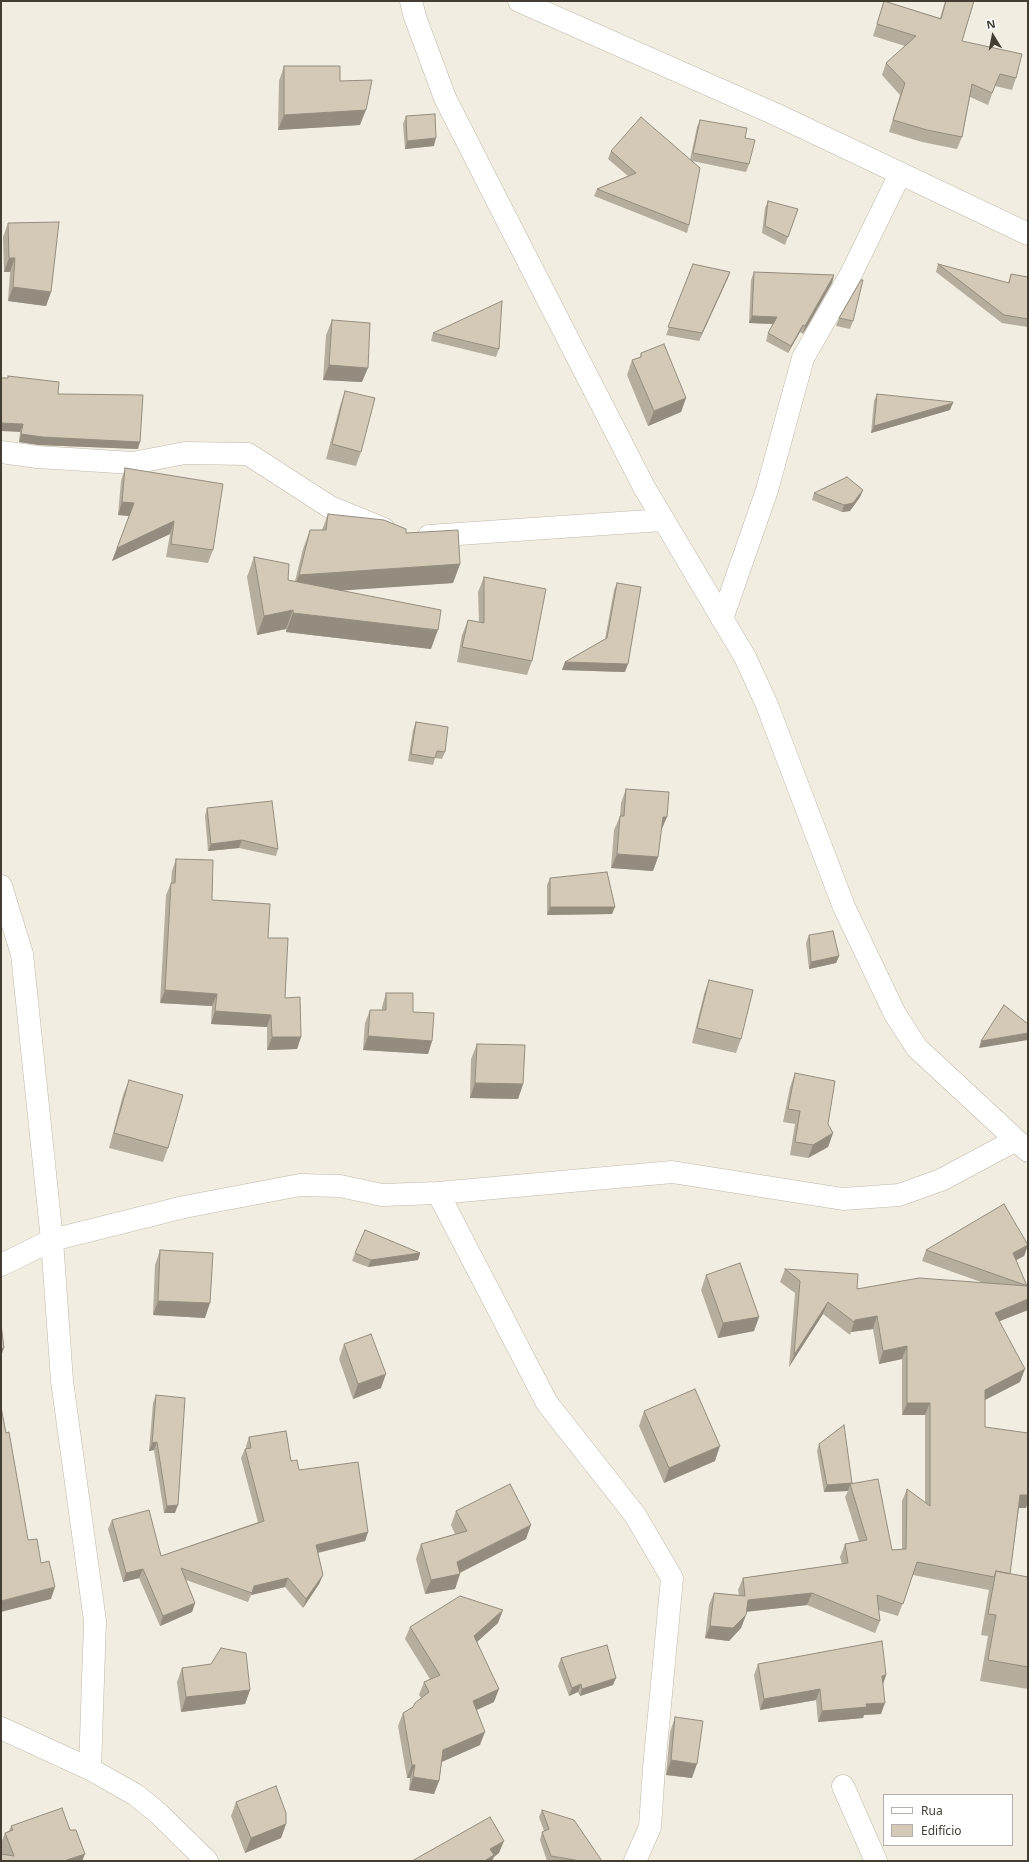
<!DOCTYPE html>
<html>
<head>
<meta charset="utf-8">
<style>
	body { margin:0 }
	#map { position:relative; width:1029px; height:1862px; overflow:hidden; background:#f2ede1; font-family:"Noto Sans",sans-serif }
	canvas { display:block }
	.frame { position:absolute; inset:0; border:2px solid #433d32; pointer-events:none }
	.legend { position:absolute; left:883px; top:1794px; width:130px; height:52px; box-sizing:border-box; background:#fff; border:1px solid #b4b1ad; margin:0; padding:5px 7px; list-style:none; font-size:12px; color:#433d32 }
	.legend li { display:flex; align-items:center; gap:8px; height:20px }
	.legend b { width:20px; border:1px solid #b4b1ad }
	.north { position:absolute; left:973px; top:16px; width:40px; height:40px; -webkit-text-stroke:3px #fff; paint-order:stroke; rotate:350deg; font-size:11px; font-weight:700; line-height:16px; text-align:center; color:#433d32 }
	.north::after { content:''; display:block; margin:auto; width:14px; height:18px; background:#433d32; clip-path:polygon(50% 0,100% 100%,50% 72%,0 100%) }
</style>
</head>
<body>
<div id="map">
<canvas width="1029" height="1862"></canvas>
<div class="frame"></div>
<ul class="legend">
<li><b style="height:5px;background:#fff"></b>Rua</li>
<li><b style="height:11px;background:#d3c9b6"></b>Edifício</li>
</ul>
<div class="north">N</div>
</div>
<script>
const ctx = document.querySelector('canvas').getContext('2d');
ctx.lineJoin = 'round';
const poly = rows => new Path2D(rows.map(r => 'M' + r).join(''));
function stroke(path, color, width, dash) { ctx.strokeStyle = color; ctx.lineWidth = width; ctx.lineCap = dash ? 'butt' : 'round'; ctx.setLineDash(dash || []); ctx.stroke(path); }
function fillPath(path, color) { ctx.fillStyle = color; ctx.fill(path, 'evenodd'); }
const minor = poly([
	[411,1,415,17,445,98,508,222,644,487,745,657,767,705,844,907,895,1014,917,1048,1028,1151],
	[519,1,775,114,1028,234],
	[1,452,38,457,133,463,185,453,248,454,330,507,384,529],
	[429,536,663,520],
	[722,619,767,490,803,358,850,276,900,174],
	[1,886,22,954,52,1240,62,1381,95,1621,90,1769],
	[438,1193,547,1403,635,1515,672,1578,654,1768,650,1827,635,1861],
	[1,1265,52,1240,184,1207,300,1185,340,1186,382,1195,438,1193,672,1172,843,1199,899,1195,941,1180,1016,1140],
	[1,1728,90,1769,136,1795,159,1814,207,1861],
	[843,1786,876,1861]
]);
stroke(minor, '#c0b8a7', 23);
stroke(minor, '#fff', 22);
fillPath(poly([
	[884,1,940,18,945,1,974,1,962,41,1016,78,1012,90,995,86,988,105,970,97,962,137,957,149,922,142,889,132,900,95,882,75,886,63,905,46,873,36],
	[284,66,340,81,360,125,278,130,279,81],
	[406,116,434,146,405,149,403,124],
	[700,120,745,138,749,164,746,172,692,161,689,225,687,233,594,196,597,189,628,176,608,159,611,151,690,160,697,127],
	[768,201,798,209,785,245,762,233,765,208],
	[8,223,51,292,46,306,8,301,10,272,4,272,3,237],
	[693,264,730,272,727,280,699,341,666,335],
	[938,264,1008,283,1011,274,1028,277,1028,325,1027,327,1002,323,936,272],
	[754,272,834,275,832,283,803,334,800,332,788,353,766,341,768,333,773,324,749,323,751,280],
	[839,318,853,321,850,329,836,326],
	[332,320,362,382,323,380,326,335],
	[433,333,499,349,496,357,431,341],
	[641,353,686,398,681,412,648,426,627,375,632,360,640,357],
	[8,376,58,394,138,449,39,445,19,442,20,432,8,378],
	[345,391,361,452,356,466,326,459,340,406],
	[877,394,950,410,871,433,874,401],
	[125,468,213,550,208,563,166,557,170,534,112,561,129,516,118,515,121,481],
	[863,490,860,497,850,511,842,512,812,500,814,493],
	[328,514,406,533,460,564,453,583,341,590,431,649,286,632,286,629,257,635,247,577,254,557,288,580,295,581,303,549,310,530,322,530],
	[484,577,532,661,527,675,457,662,462,635,468,620,479,622,478,592],
	[617,583,625,672,562,670,565,662,605,639,614,590],
	[416,722,445,752,442,759,435,758,433,765,408,761,413,730],
	[626,789,661,831,658,857,653,871,611,868,614,830,620,816,621,803],
	[207,808,278,849,276,856,239,848,208,851,205,816],
	[176,859,212,900,268,938,285,998,301,1037,297,1049,267,1050,267,1027,211,1024,212,1006,160,1003,166,895,171,883,172,871],
	[550,878,612,914,547,915,547,885],
	[809,935,839,956,836,963,809,969,806,943],
	[709,980,741,1039,736,1053,692,1043,704,994],
	[386,993,413,1012,432,1041,428,1054,363,1050,365,1023,370,1010,382,1010,382,1007],
	[477,1044,523,1084,518,1099,470,1098,471,1059],
	[795,1073,828,1124,833,1133,828,1147,808,1158,790,1155,795,1124,783,1122,790,1087],
	[129,1080,168,1148,163,1162,109,1148,123,1095],
	[1028,1245,1024,1256,1016,1260,1027,1286,1028,1286,1028,1310,999,1321,1020,1382,985,1400,985,1427,1026,1508,1019,1508,1010,1574,1028,1577,1028,1689,980,1681,988,1636,981,1635,989,1590,913,1575,898,1616,878,1610,880,1621,875,1633,807,1605,746,1612,746,1615,741,1628,729,1641,705,1638,709,1605,714,1593,739,1595,738,1590,743,1578,842,1564,840,1557,845,1544,859,1541,845,1497,848,1491,824,1492,817,1451,819,1444,852,1483,852,1484,892,1550,902,1549,902,1501,907,1489,925,1503,925,1415,902,1415,902,1359,879,1364,873,1329,851,1332,850,1335,823,1314,789,1367,795,1293,780,1282,785,1269,857,1289,981,1282,922,1261,926,1250],
	[160,1250,205,1318,153,1315,155,1265],
	[355,1253,420,1253,418,1260,368,1267,352,1261],
	[706,1275,759,1317,754,1331,718,1338,701,1290],
	[344,1344,381,1388,353,1399,339,1359],
	[156,1395,175,1513,164,1513,154,1450,149,1451,153,1403],
	[644,1411,715,1461,664,1483,639,1426],
	[249,1437,291,1461,299,1470,368,1532,365,1541,318,1553,323,1575,319,1584,303,1608,285,1587,251,1595,248,1602,186,1580,195,1603,192,1612,160,1626,139,1578,123,1582,108,1529,112,1520,161,1556,258,1522,241,1458,245,1449,246,1449,246,1446],
	[456,1511,526,1539,460,1573,455,1589,425,1594,416,1559,421,1544,455,1534,451,1525],
	[498,1623,477,1642,494,1702,476,1710,480,1745,442,1762,439,1781,434,1794,409,1790,410,1778,407,1778,398,1726,403,1713,413,1707,421,1698,419,1695,424,1682,430,1679,405,1639,410,1627],
	[561,1658,613,1685,580,1696,578,1692,569,1696,558,1666],
	[211,1664,250,1690,245,1704,181,1712,177,1682,182,1668],
	[758,1664,886,1675,883,1684,881,1714,864,1715,863,1718,818,1722,816,1700,760,1710,754,1675],
	[675,1717,692,1778,666,1775,670,1732],
	[236,1802,286,1824,281,1838,245,1853,231,1816],
	[542,1810,602,1861,547,1861,540,1840,542,1832,544,1831,539,1817],
	[11,1826,70,1830,85,1854,82,1861,1,1861,2,1854,1,1851,1,1843,5,1833,9,1831]
]), '#b5ad9d');
fillPath(poly([
	[366,110,360,125,278,130,284,115],
	[436,138,434,146,405,149,407,141],
	[9,258,15,258,10,272,4,272],
	[730,272,727,280,699,341,702,333],
	[834,275,832,283,803,334,805,326],
	[13,287,51,292,46,306,8,301],
	[752,316,777,317,775,324,749,323],
	[803,325,800,332,788,353,791,346],
	[329,365,368,368,362,382,323,380],
	[686,398,681,412,648,426,654,411],
	[953,403,950,410,871,433,874,426],
	[1,423,23,424,20,432,1,431],
	[21,434,140,442,138,449,39,445,19,442],
	[863,490,860,497,850,511,842,512,844,505],
	[122,502,134,503,130,516,118,515],
	[174,521,170,534,112,561,117,548],
	[460,564,453,583,292,594,299,575],
	[293,610,286,629,257,635,264,616],
	[293,613,438,630,431,649,286,632],
	[565,662,628,664,625,672,562,670],
	[663,817,667,817,661,831,657,831],
	[242,840,239,848,208,851,211,844],
	[617,854,658,857,653,871,611,868],
	[550,907,615,907,612,914,547,915],
	[839,956,836,963,809,969,811,962],
	[165,990,217,994,212,1006,160,1003],
	[215,1011,271,1015,267,1027,211,1024],
	[1028,1033,1028,1040,979,1048,981,1041],
	[368,1036,432,1041,428,1054,363,1050],
	[272,1037,301,1037,297,1049,267,1050],
	[475,1083,523,1084,518,1099,470,1098],
	[833,1133,828,1147,808,1158,813,1145],
	[1028,1245,1024,1256,1009,1264,1013,1253],
	[420,1253,418,1260,368,1267,371,1260],
	[1028,1299,1028,1310,990,1325,995,1313],
	[158,1301,210,1303,205,1318,153,1315],
	[828,1302,823,1314,789,1367,794,1355],
	[877,1316,873,1329,851,1332,854,1322,855,1320],
	[759,1317,754,1331,718,1338,723,1323],
	[907,1346,902,1359,879,1364,883,1351],
	[4,1348,1,1356,1,1349],
	[1025,1369,1020,1382,981,1402,985,1390],
	[386,1374,381,1388,353,1399,358,1384],
	[907,1403,930,1403,925,1415,902,1415],
	[157,1442,154,1450,149,1451,152,1443],
	[720,1446,715,1461,664,1483,669,1468],
	[852,1483,851,1487,850,1484,848,1491,824,1492,827,1485],
	[1020,1495,1028,1495,1028,1503,1026,1508,1016,1508],
	[178,1505,175,1513,164,1513,167,1506],
	[531,1525,526,1539,455,1575,460,1574,455,1589,425,1594,431,1580,457,1562],
	[368,1532,365,1541,312,1554,316,1545],
	[143,1569,139,1578,123,1582,126,1573],
	[323,1575,319,1584,303,1608,306,1599],
	[288,1578,285,1587,251,1595,254,1586],
	[55,1587,51,1599,1,1612,1,1601],
	[812,1593,807,1605,743,1612,748,1600],
	[195,1603,192,1612,160,1626,163,1616],
	[503,1610,498,1623,469,1649,474,1636],
	[746,1615,741,1628,729,1641,705,1638,710,1626],
	[886,1675,882,1687,882,1676],
	[616,1678,613,1685,580,1696,582,1689],
	[581,1684,578,1692,569,1696,572,1688],
	[499,1689,494,1702,468,1714,473,1701],
	[820,1689,816,1700,760,1710,764,1699],
	[250,1690,245,1704,181,1712,186,1697],
	[885,1703,881,1714,864,1715,863,1718,818,1722,822,1711,866,1704],
	[485,1732,480,1745,439,1763,443,1750],
	[671,1760,697,1764,692,1778,666,1775],
	[412,1765,415,1765,410,1778,407,1778],
	[413,1777,439,1781,434,1794,409,1790],
	[286,1824,281,1838,245,1853,251,1838],
	[504,1841,499,1853,494,1857,492,1861,485,1861,490,1849],
	[85,1854,82,1861,64,1861]
]), '#948d7f');
const building = poly([
	[884,1,941,19,946,1,974,1,962,41,1022,54,1016,78,1000,74,992,93,972,84,962,137,927,130,893,120,905,83,886,63,916,36,877,24,884,1],
	[284,66,340,66,340,81,372,80,366,110,284,115,284,66],
	[435,114,436,138,407,141,406,116,435,114],
	[641,117,700,168,689,225,597,189,636,173,611,151,641,117],
	[700,120,747,128,745,138,755,140,749,164,693,153,700,120],
	[768,201,798,209,788,237,765,226,768,201],
	[59,222,51,292,13,287,15,258,9,258,8,223,59,222],
	[693,264,730,272,702,333,668,327,693,264],
	[938,264,1009,283,1011,274,1028,277,1028,319,1004,315,938,264],
	[754,272,834,275,805,326,803,325,791,346,768,333,777,317,752,316,754,272],
	[861,280,863,280,853,321,839,318,861,280],
	[502,301,499,349,433,333,502,301],
	[332,320,370,323,368,368,329,365,332,320],
	[664,344,686,398,654,411,632,360,641,357,641,353,664,344],
	[8,376,59,382,58,394,143,395,140,442,42,437,21,434,23,424,1,423,1,378,8,378,8,376],
	[345,391,375,398,361,452,332,444,345,391],
	[877,394,953,402,953,403,874,426,877,394],
	[125,468,223,484,213,550,171,544,174,521,117,548,134,503,122,502,125,468],
	[847,477,863,490,853,503,844,505,814,493,847,477],
	[328,514,384,520,406,529,406,533,458,530,460,564,299,575,310,530,326,530,328,514],
	[254,557,289,564,288,580,441,610,438,630,293,613,293,610,264,616,254,557],
	[484,577,546,589,532,661,462,647,468,620,484,623,484,577],
	[617,583,641,587,628,664,565,662,607,638,617,583],
	[416,722,448,727,445,752,437,751,435,758,411,754,416,722],
	[626,789,669,792,667,817,663,817,658,857,617,854,620,816,624,816,626,789],
	[272,801,278,849,242,840,211,844,207,808,272,801],
	[176,859,213,860,212,900,270,904,268,938,288,938,285,998,300,997,301,1037,272,1037,271,1015,215,1011,217,994,165,990,171,883,175,883,176,859],
	[607,872,615,907,550,907,550,878,607,872],
	[833,931,839,956,811,962,809,935,833,931],
	[709,980,753,990,741,1039,697,1028,709,980],
	[386,993,413,993,413,1012,434,1013,432,1041,368,1036,370,1010,386,1010,386,993],
	[1004,1005,1028,1024,1028,1033,981,1041,1004,1005],
	[477,1044,525,1045,523,1084,475,1083,477,1044],
	[795,1073,835,1081,828,1124,833,1133,813,1145,795,1142,800,1111,788,1109,795,1073],
	[129,1080,183,1095,168,1148,114,1133,129,1080],
	[1004,1204,1028,1245,1013,1253,1027,1286,1025,1285,926,1250,1004,1204],
	[365,1230,420,1253,371,1260,355,1253,365,1230],
	[160,1250,213,1253,210,1303,158,1301,160,1250],
	[740,1263,759,1317,723,1323,706,1275,740,1263],
	[785,1269,858,1274,857,1289,919,1278,1028,1286,1028,1299,995,1313,1025,1369,985,1390,985,1427,1028,1433,1028,1495,1020,1495,1010,1574,996,1571,994,1577,917,1562,903,1604,877,1595,880,1621,812,1593,748,1600,746,1615,733,1628,710,1626,714,1593,745,1596,743,1578,848,1563,845,1544,867,1540,850,1484,878,1479,892,1550,906,1549,907,1489,930,1506,930,1403,907,1403,907,1346,883,1351,877,1316,855,1320,854,1322,828,1302,794,1355,800,1281,785,1269],
	[1,1324,4,1348,1,1349,1,1324],
	[371,1334,386,1374,358,1384,344,1344,371,1334],
	[695,1389,720,1446,669,1468,644,1411,695,1389],
	[156,1395,185,1398,178,1505,167,1506,157,1442,152,1443,156,1395],
	[1,1407,6,1433,9,1432,28,1540,37,1539,41,1563,49,1561,55,1587,1,1601,1,1407],
	[844,1425,852,1483,827,1485,819,1444,844,1425],
	[286,1431,291,1461,297,1460,299,1470,358,1462,368,1532,316,1545,323,1575,306,1599,288,1578,254,1586,252,1593,181,1568,195,1603,163,1616,143,1569,126,1573,112,1520,149,1510,161,1556,264,1521,245,1449,251,1448,249,1437,286,1431],
	[510,1484,531,1525,457,1562,460,1574,431,1580,421,1544,467,1531,456,1511,510,1484],
	[996,1571,1028,1577,1028,1667,988,1660,996,1615,988,1614,996,1571],
	[460,1596,503,1610,474,1636,499,1689,473,1701,485,1732,443,1750,439,1781,413,1777,415,1765,412,1765,403,1713,413,1707,415,1703,429,1692,424,1682,440,1675,410,1627,460,1596],
	[882,1641,886,1675,882,1676,885,1703,866,1704,867,1707,822,1711,820,1689,764,1699,758,1664,882,1641],
	[607,1645,616,1678,582,1689,581,1684,572,1688,561,1658,607,1645],
	[221,1648,246,1653,250,1690,186,1697,182,1668,211,1664,221,1648],
	[675,1717,703,1721,697,1764,671,1760,675,1717],
	[276,1786,286,1813,286,1824,251,1838,236,1802,276,1786],
	[62,1808,70,1830,76,1830,85,1854,64,1861,1,1861,1,1854,14,1856,5,1833,13,1830,11,1826,62,1808],
	[542,1810,574,1820,602,1861,580,1861,551,1856,542,1832,549,1829,542,1810],
	[490,1817,504,1841,490,1849,494,1855,486,1860,487,1861,412,1861,490,1817]
]);
fillPath(building, '#d3c9b6');
stroke(building, '#948d7f', 1);
</script>
</body>
</html>
